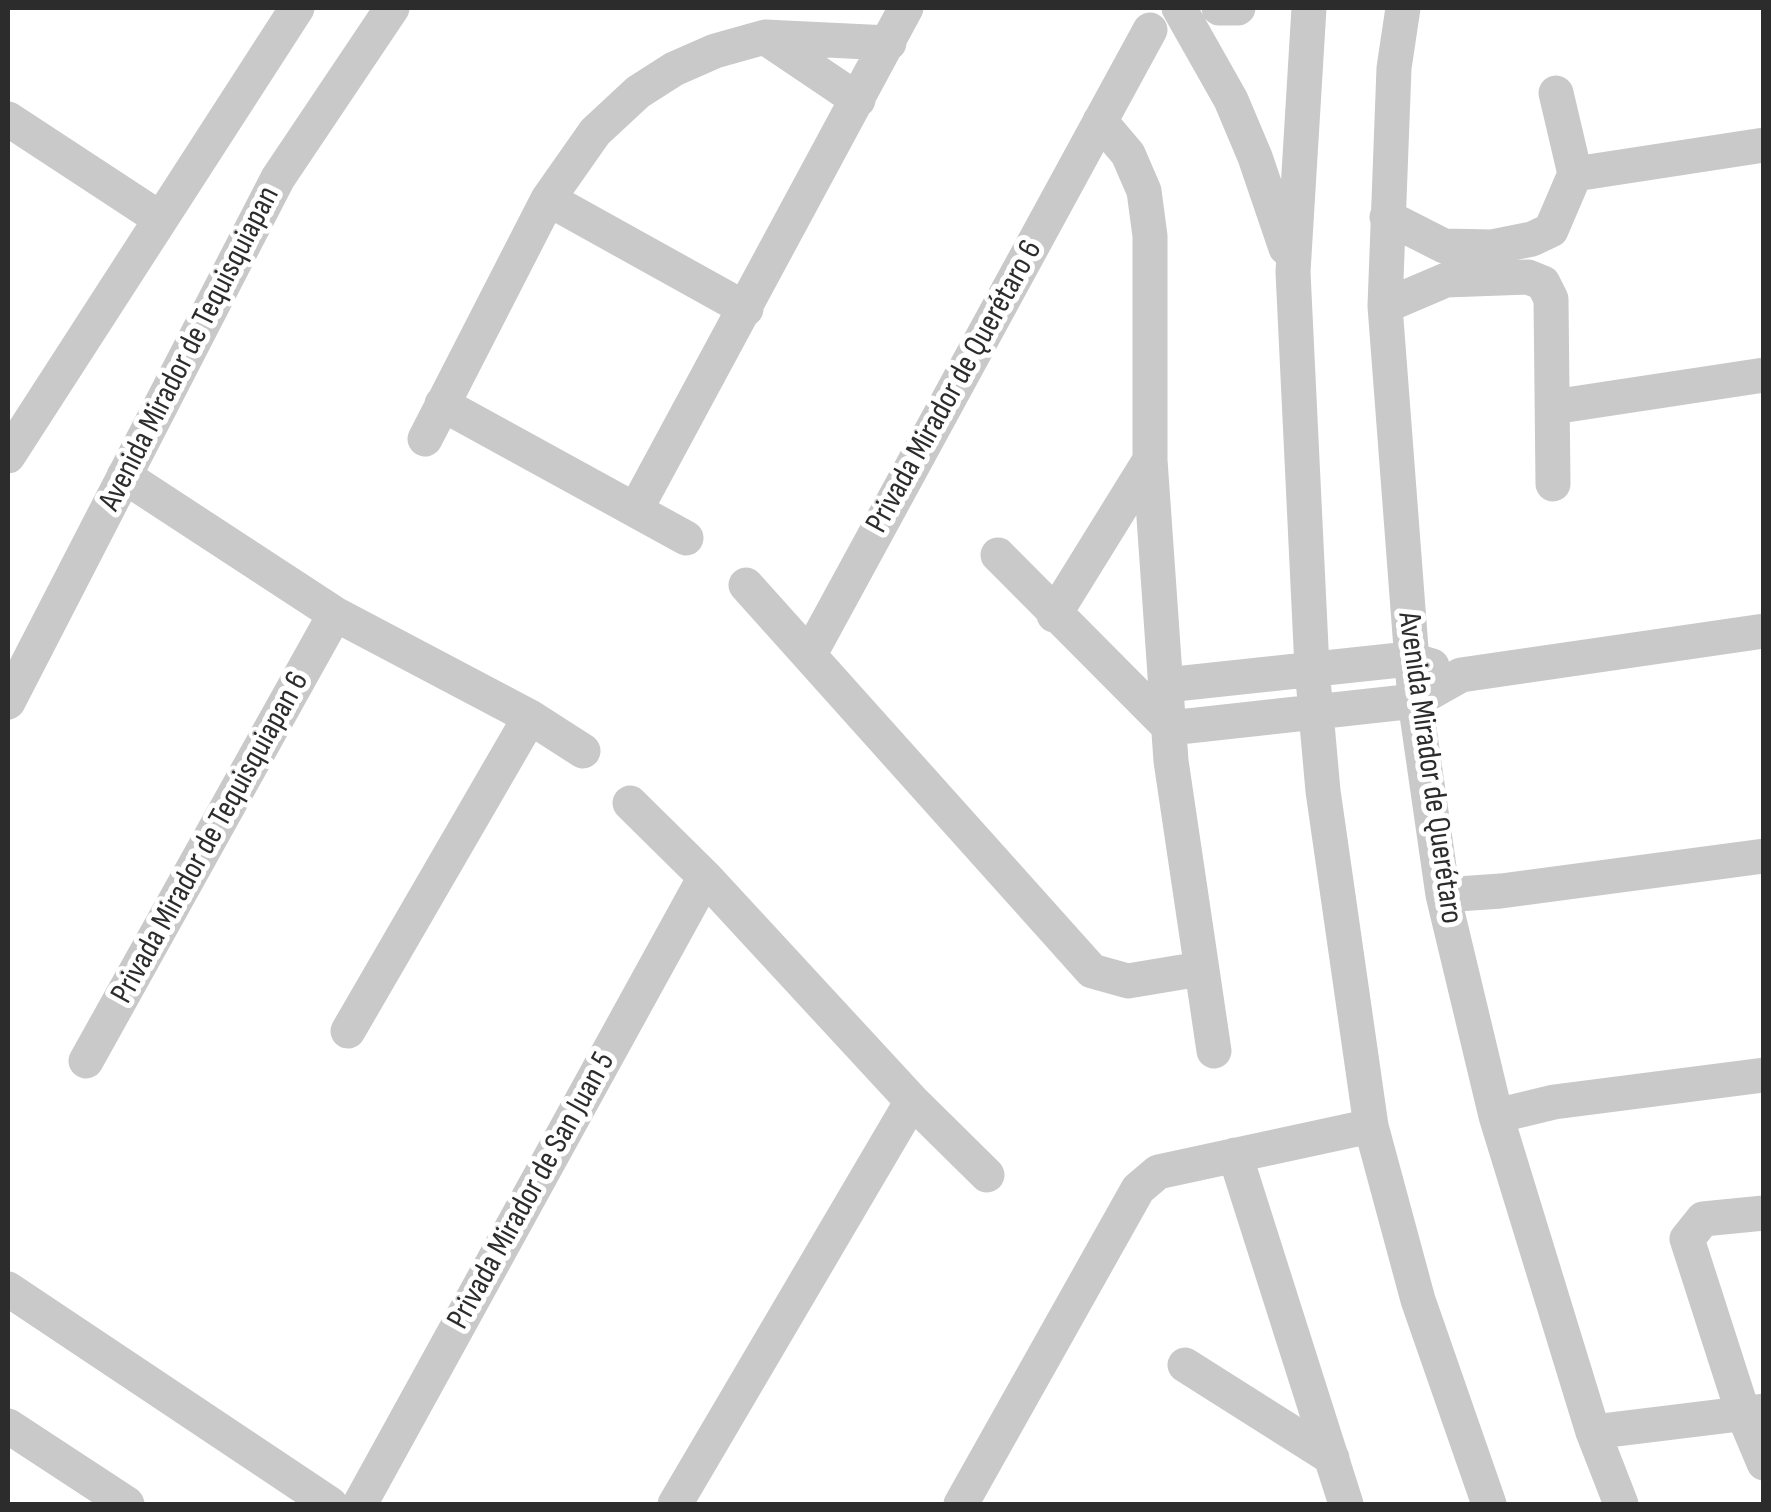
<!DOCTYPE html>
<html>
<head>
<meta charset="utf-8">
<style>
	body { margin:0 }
	#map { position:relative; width:1771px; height:1512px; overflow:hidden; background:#fff; font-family:"Sofia Sans Condensed",sans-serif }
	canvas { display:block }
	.frame { position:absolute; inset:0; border:10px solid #2c2c2c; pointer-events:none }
</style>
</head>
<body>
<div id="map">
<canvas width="1771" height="1512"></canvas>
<div class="frame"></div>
</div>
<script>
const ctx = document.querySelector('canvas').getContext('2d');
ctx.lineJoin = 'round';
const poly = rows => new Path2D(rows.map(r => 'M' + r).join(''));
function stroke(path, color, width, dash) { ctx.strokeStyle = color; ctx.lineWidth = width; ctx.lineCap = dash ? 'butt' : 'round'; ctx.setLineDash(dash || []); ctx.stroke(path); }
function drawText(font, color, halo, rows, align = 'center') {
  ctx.font = font + ' "Sofia Sans Condensed",sans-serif'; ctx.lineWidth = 10; ctx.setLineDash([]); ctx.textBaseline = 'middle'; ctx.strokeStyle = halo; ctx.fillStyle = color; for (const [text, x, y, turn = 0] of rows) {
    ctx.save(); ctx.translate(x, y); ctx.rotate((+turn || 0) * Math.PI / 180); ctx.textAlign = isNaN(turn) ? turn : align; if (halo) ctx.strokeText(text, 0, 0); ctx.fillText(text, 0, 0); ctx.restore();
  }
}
stroke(poly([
	[1179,8,1231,100,1255,157,1286,248],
	[1219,8,1238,8],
	[1309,8,1293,272,1312,668,1323,791,1371,1126,1418,1300,1489,1504],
	[1403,8,1394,68,1385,306,1415,701,1443,895,1496,1116,1593,1432,1621,1504],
	[766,38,858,100],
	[8,119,159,218],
	[1100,121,1128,154,1144,191,1150,236,1150,460,1171,761,1214,1051],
	[1575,174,1764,145],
	[548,199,746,309],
	[1387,217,1444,246,1492,247,1532,239,1551,230,1575,174,1556,93],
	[1385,306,1446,280,1528,277,1543,283,1551,299,1553,484],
	[442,404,686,538],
	[1553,407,1764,375],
	[425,439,548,199,595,132,638,92,674,69,715,51,765,37,889,43],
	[8,456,297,8],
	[124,476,335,614,530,717,583,751],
	[636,509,906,8],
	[998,555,1170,728,1415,701,1461,675,1764,631],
	[746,585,1092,971,1128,981,1200,969],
	[1054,615,1150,460],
	[810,654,1150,30],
	[1166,685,1409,659,1432,666],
	[8,702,278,178,392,8],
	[630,803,705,877,912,1101,987,1175],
	[1443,895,1501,891,1764,856],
	[348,1031,530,717],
	[86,1061,335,614],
	[1496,1116,1554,1102,1764,1075],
	[1235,1155,1346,1504],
	[1764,1213,1703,1219,1687,1239,1743,1413,1764,1463],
	[8,1289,330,1504],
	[1185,1365,1332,1458],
	[8,1426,127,1504],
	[1593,1432,1764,1411],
	[360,1504,705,877],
	[675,1504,912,1101],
	[961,1504,1138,1189,1158,1172,1371,1126]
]), '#c9c9c9', 35);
drawText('32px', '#2c2c2c', '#fff', [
	["Avenida Mirador de Tequisquiapan",190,349,-63],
	["Privada Mirador de Querétaro 6",955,387,-61],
	["Avenida Mirador de Querétaro",1429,768,82],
	["Privada Mirador de Tequisquiapan 6",211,838,-61],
	["Privada Mirador de San Juan 5",532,1191,-61]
]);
</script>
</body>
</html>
